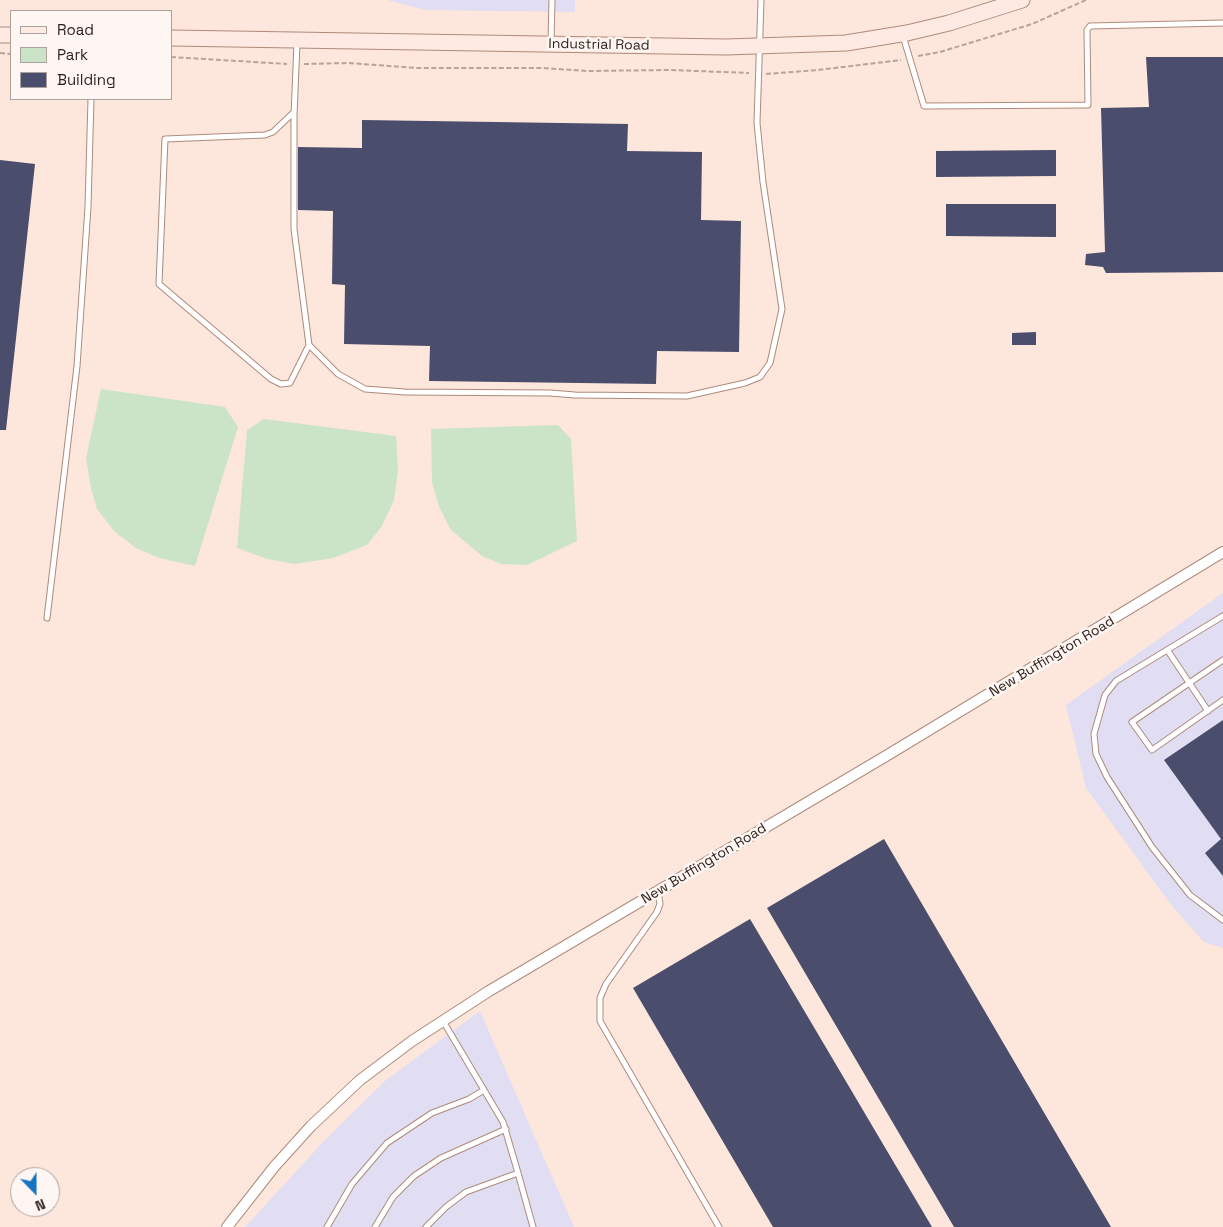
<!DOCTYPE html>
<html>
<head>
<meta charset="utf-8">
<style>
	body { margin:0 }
	#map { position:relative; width:1223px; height:1227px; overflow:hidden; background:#fde6db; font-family:"Space Grotesk",sans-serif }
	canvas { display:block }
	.legend { position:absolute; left:10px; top:10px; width:162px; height:90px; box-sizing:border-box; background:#fef6f3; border:1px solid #aca29d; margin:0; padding:6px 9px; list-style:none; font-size:15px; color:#31231d }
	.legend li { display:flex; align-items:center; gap:10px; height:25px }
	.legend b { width:25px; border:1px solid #aca29d }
	.north { position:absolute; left:10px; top:1167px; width:50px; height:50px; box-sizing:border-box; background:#fef6f3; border:1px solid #aca29d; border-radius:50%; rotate:158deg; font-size:14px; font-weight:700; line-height:20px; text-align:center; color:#31231d }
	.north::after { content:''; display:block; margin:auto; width:18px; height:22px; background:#1675c1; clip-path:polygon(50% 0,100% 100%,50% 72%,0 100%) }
</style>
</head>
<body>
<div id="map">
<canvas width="1223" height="1227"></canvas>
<ul class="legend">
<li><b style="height:6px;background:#ffe9e3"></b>Road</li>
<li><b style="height:14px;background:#cbe4c7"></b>Park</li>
<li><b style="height:14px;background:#4a4d6b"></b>Building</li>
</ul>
<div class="north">N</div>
</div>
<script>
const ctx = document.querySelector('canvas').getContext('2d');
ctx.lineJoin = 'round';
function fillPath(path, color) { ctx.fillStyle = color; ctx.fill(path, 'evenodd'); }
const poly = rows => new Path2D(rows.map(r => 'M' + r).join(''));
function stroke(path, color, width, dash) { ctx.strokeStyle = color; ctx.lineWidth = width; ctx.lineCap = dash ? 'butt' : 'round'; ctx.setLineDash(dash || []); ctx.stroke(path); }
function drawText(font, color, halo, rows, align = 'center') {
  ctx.font = font + ' "Space Grotesk",sans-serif'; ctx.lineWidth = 5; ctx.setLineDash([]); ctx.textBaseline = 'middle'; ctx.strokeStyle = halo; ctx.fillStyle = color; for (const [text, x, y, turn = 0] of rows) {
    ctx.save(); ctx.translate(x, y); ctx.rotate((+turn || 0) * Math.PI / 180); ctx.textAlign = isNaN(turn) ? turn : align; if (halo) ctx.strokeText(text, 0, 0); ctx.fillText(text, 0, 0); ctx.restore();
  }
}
fillPath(poly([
	[387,0,575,0,575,12,425,10],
	[1223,593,1223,948,1204,942,1172,906,1086,788,1066,705],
	[480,1011,574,1227,245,1227,324,1141,386,1080]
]), '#e1def4');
fillPath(poly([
	[101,389,225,407,238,427,195,566,159,558,136,548,114,531,97,509,91,488,86,458],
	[264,419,396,436,398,470,394,500,382,526,367,545,333,558,295,564,267,559,237,548,247,430],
	[558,425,571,439,577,541,527,565,501,564,482,556,450,529,439,506,432,483,431,429]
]), '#cbe4c7');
fillPath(poly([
	[1146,57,1223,57,1223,272,1106,273,1103,267,1085,265,1086,254,1105,252,1101,108,1149,107],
	[362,120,628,124,627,151,702,152,701,220,741,221,739,352,657,351,656,384,429,381,430,346,344,344,345,285,332,284,333,211,298,210,298,147,362,148],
	[1056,150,1056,176,936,177,936,151],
	[0,160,35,164,6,430,0,430],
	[946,204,1056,204,1056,237,946,236],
	[1036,332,1036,345,1012,345,1012,333],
	[1223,720,1223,876,1205,853,1221,839,1164,760],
	[884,839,1111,1227,954,1227,767,908],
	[750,919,932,1227,773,1227,633,988]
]), '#4a4d6b');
const service = poly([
	[903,36,924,106,1088,105,1087,30,1090,26,1223,23],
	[551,42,552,0],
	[294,112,273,132,265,135,165,139,159,284,271,379,281,384,290,383,309,345,294,229,294,116,297,43],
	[309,345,338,374,365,389,405,392,550,393,575,395,687,396,745,383,760,377,770,363,782,309,763,182,757,123,761,0],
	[1223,616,1116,681,1105,695,1094,734,1096,754,1107,777,1152,847,1190,895,1223,920],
	[47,618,77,366,88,207,91,99],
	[1168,651,1208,711],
	[1223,660,1132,722,1152,750,1223,700],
	[658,891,660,904,657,912,606,984,600,998,600,1021,719,1227],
	[518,1173,533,1227],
	[327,1227,352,1184,387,1143,432,1113,469,1099,484,1090],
	[375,1227,393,1197,414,1176,441,1158,506,1129],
	[426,1227,446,1207,466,1192,518,1173,503,1122,443,1021]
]);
const minor = poly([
	[227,1227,274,1167,311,1126,360,1080,412,1041,489,991,886,756,1223,552]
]);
const secondary = poly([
	[0,35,11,35],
	[171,38,726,47,846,43,907,33,949,23,1022,0]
]);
stroke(service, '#ae8b7a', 7);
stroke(minor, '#ae8b7a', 12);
stroke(secondary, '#ae8b7a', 17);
stroke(poly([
	[0,53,11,54],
	[918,56,940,52,1032,24,1086,0],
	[171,57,287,64],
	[304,64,348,63,417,68,543,68,587,71,670,70,749,73],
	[766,74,818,70,901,60]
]), '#b7a39a', 2, [5, 2.5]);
stroke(service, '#fff', 5);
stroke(minor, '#fff', 10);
stroke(secondary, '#ffe9e3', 15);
drawText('14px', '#31231d', '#fef6f3', [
	["Industrial Road",599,45,1],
	["New Buffington Road",1052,657,-31],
	["New Buffington Road",704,864,-31]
]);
</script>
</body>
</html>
